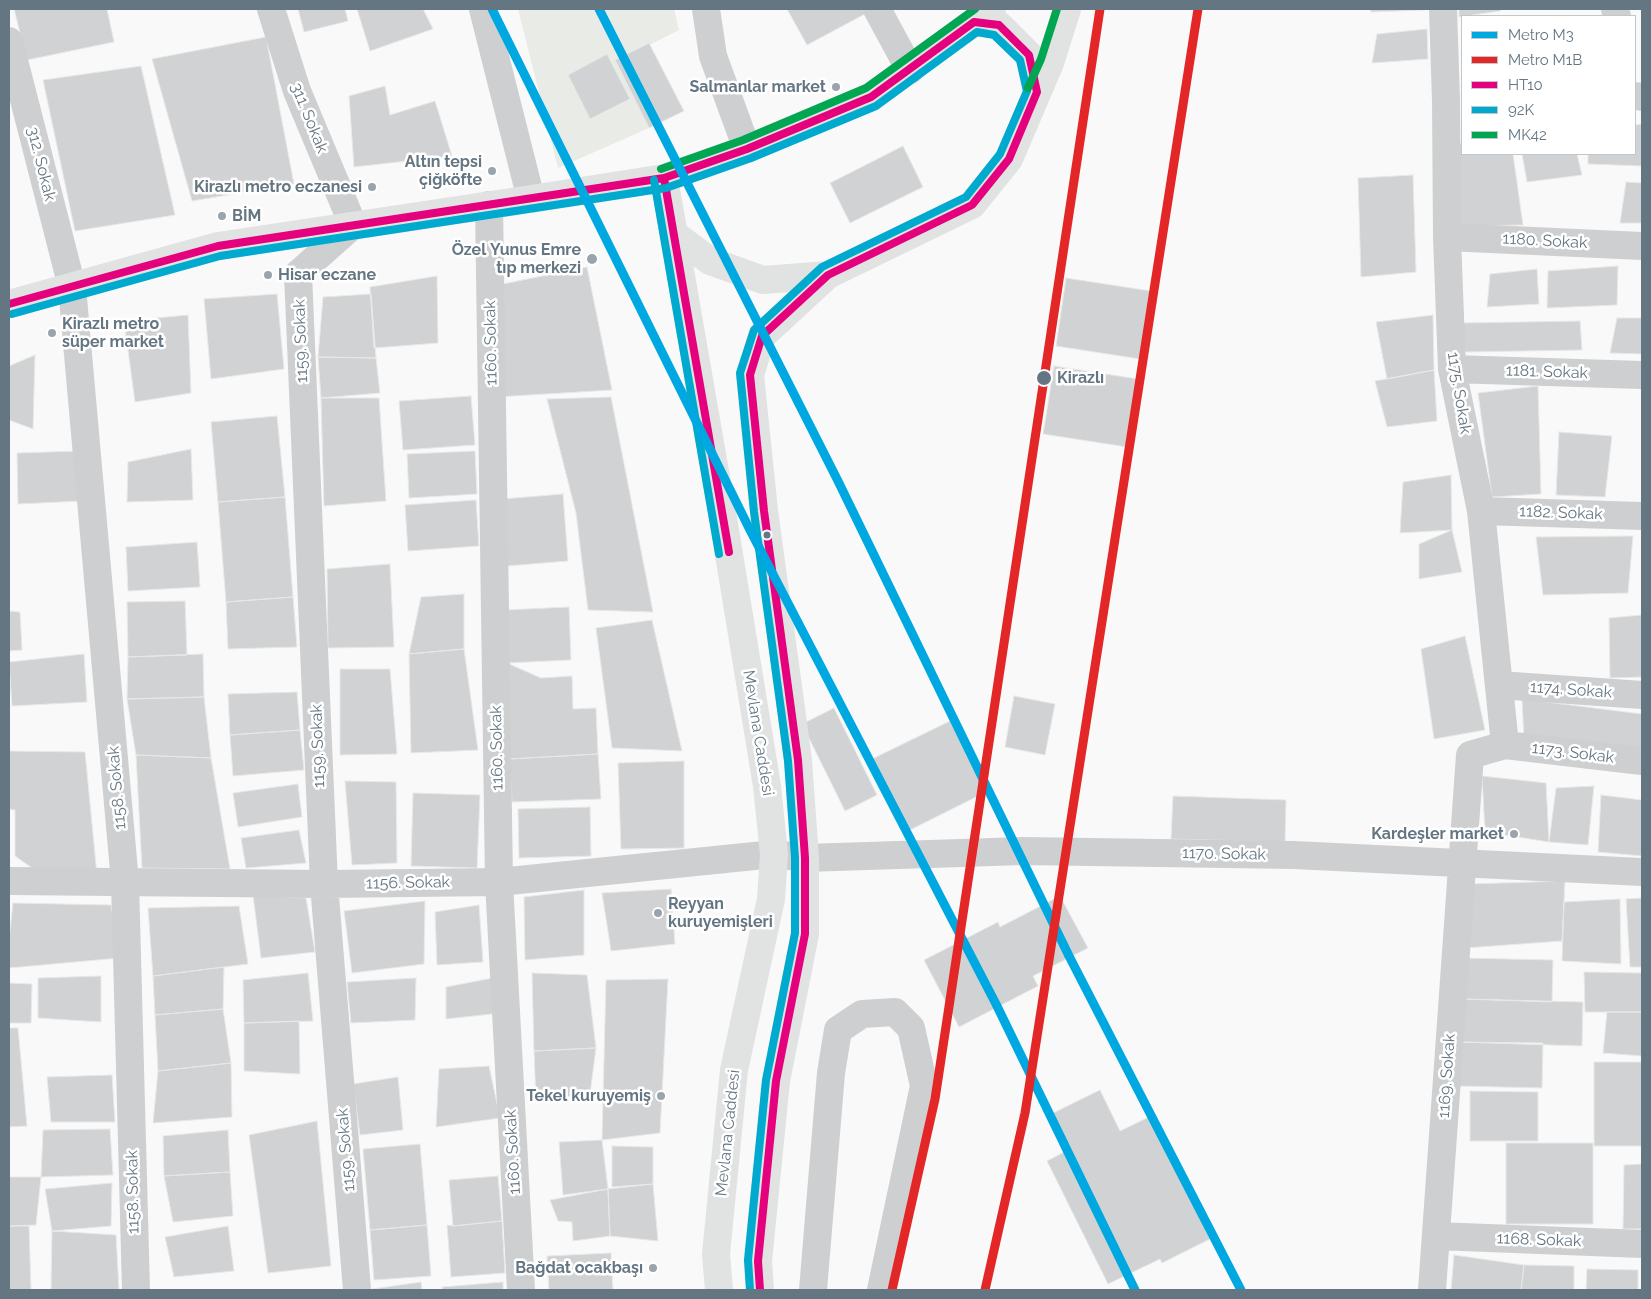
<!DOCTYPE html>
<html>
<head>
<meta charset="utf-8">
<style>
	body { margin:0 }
	#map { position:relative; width:1651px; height:1299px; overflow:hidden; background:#f9f9f9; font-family:Raleway,sans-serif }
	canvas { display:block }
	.frame { position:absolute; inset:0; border:10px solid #657683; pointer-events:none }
	.legend { position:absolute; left:1461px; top:15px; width:175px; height:140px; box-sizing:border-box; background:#fff; border:1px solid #c1c8cd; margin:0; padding:6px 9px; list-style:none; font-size:15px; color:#657683 }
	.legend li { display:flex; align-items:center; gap:10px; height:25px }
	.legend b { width:25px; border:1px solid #c1c8cd }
</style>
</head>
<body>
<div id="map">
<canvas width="1651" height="1299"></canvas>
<div class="frame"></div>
<ul class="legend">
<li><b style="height:6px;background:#00a8e1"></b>Metro M3</li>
<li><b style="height:6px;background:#e32726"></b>Metro M1B</li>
<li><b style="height:6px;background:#e5007d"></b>HT10</li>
<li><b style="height:6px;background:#00a9ce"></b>92K</li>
<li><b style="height:6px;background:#00a651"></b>MK42</li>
</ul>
</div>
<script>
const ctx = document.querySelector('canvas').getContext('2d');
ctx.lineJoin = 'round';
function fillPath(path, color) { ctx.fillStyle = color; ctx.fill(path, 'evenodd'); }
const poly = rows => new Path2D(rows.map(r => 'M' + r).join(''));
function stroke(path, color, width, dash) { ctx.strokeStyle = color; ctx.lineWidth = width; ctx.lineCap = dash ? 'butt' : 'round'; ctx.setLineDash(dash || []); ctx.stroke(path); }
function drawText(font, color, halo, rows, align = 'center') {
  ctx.font = font + ' Raleway,sans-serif'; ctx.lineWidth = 5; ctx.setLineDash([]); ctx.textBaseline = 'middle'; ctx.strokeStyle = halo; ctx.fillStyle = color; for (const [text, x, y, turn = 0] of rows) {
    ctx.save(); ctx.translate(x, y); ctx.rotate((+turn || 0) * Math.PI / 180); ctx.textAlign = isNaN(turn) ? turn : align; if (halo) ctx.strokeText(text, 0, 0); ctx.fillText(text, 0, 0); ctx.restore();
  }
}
fillPath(poly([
	[518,9,674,9,679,30,616,62,649,128,558,168]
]), '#e8ebe6');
const building = poly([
	[14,9,107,9,114,42,27,60,14,9],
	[298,9,345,9,348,21,304,32,298,9],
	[357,9,423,9,433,29,370,51,357,9],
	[787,9,863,9,865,14,807,45,787,9],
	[1370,9,1425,9,1425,10,1371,12,1370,9],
	[1459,9,1500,9,1500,11,1459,17,1459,9],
	[1427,29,1428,59,1372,63,1377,34,1427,29],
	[266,37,294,184,192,201,152,59,266,37],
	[649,43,684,111,649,128,615,60,649,43],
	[607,54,630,99,590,119,568,75,607,54],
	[141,66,175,215,75,231,43,80,141,66],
	[385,86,390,115,435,101,452,156,354,167,349,96,385,86],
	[1642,124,1642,166,1588,164,1588,154,1635,154,1635,125,1642,124],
	[1462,143,1462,154,1513,154,1523,225,1459,226,1455,144,1462,143],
	[903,146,923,187,850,223,830,183,903,146],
	[1522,154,1577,154,1582,175,1527,182,1522,154],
	[1413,175,1416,272,1361,277,1358,178,1413,175],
	[1626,182,1642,183,1642,223,1620,223,1626,182],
	[1618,266,1617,305,1547,308,1548,271,1618,266],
	[587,267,612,390,496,397,493,286,587,267],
	[1537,269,1539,304,1487,307,1490,274,1537,269],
	[437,276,438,343,374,348,370,287,437,276],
	[1066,278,1151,291,1140,359,1056,346,1066,278],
	[277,294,284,369,211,379,204,299,277,294],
	[371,294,376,358,318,357,323,297,371,294],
	[188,315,191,393,135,402,124,321,188,315],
	[1433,315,1434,370,1387,379,1376,322,1433,315],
	[1617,318,1642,318,1642,354,1610,353,1617,318],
	[1580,321,1582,350,1465,352,1462,323,1580,321],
	[35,355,33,429,9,420,9,366,35,355],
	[318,357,376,358,380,393,321,398,318,357],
	[1054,366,1138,379,1127,447,1043,434,1054,366],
	[1434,370,1437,421,1387,427,1375,381,1434,370],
	[1538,386,1541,494,1492,497,1478,393,1538,386],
	[471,396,475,445,403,450,399,401,471,396],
	[611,397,653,612,588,610,576,513,547,399,611,397],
	[321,398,379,398,386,501,324,506,321,398],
	[277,416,285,497,218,502,211,422,277,416],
	[1559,432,1612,436,1605,497,1556,495,1559,432],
	[191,449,193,500,127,502,128,462,191,449],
	[80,451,82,501,18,504,17,453,80,451],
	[475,451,477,494,409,498,407,454,475,451],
	[1451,475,1452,530,1400,533,1403,482,1451,475],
	[563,494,568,561,507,566,502,499,563,494],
	[285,497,293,597,226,602,218,502,285,497],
	[476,500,479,546,408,551,405,505,476,500],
	[1452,530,1462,572,1419,579,1419,544,1452,530],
	[1633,536,1628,593,1543,595,1536,537,1633,536],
	[197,542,200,587,128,591,126,547,197,542],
	[390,564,394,647,328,648,327,569,390,564],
	[464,594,464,649,409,654,421,597,464,594],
	[293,597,297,647,228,649,226,602,293,597],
	[185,601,187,655,128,657,127,602,185,601],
	[569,607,571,660,507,663,504,610,569,607],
	[9,611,20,612,22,650,9,651,9,611],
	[1642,615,1642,677,1610,678,1609,618,1642,615],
	[652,620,682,751,612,748,596,628,652,620],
	[1465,636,1485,730,1434,739,1421,649,1465,636],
	[464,649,478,750,411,753,409,654,464,649],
	[84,654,87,702,12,706,9,662,84,654],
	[203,654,204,697,127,699,128,657,203,654],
	[507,663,541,678,572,676,573,709,596,708,598,754,510,759,507,663],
	[340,669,390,669,397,754,340,755,340,669],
	[297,692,300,730,230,735,228,694,297,692],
	[1014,696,1055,704,1045,755,1005,747,1014,696],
	[204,697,211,758,136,755,127,699,204,697],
	[1522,699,1642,714,1642,751,1524,739,1522,699],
	[834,708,877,795,845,811,802,724,834,708],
	[950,721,986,792,906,832,870,760,950,721],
	[300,730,304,770,233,776,230,735,300,730],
	[9,751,85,752,97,875,42,875,15,856,15,810,9,809,9,751],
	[598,754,601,799,512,802,510,759,598,754],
	[136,755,211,758,230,869,142,868,136,755],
	[684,761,684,848,621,849,618,763,684,761],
	[1482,776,1546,783,1549,842,1485,832,1482,776],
	[345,781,396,782,397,863,352,865,345,781],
	[298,784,302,817,238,827,233,793,298,784],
	[1594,786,1588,845,1549,842,1556,788,1594,786],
	[413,793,480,795,477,868,411,866,413,793],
	[1601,795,1642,800,1642,856,1598,852,1601,795],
	[1173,796,1286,800,1285,842,1171,839,1173,796],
	[590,807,591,856,519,858,518,809,590,807],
	[299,830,306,863,246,868,241,838,299,830],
	[1565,881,1562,941,1465,948,1469,884,1565,881],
	[671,889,675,944,611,951,602,893,671,889],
	[584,890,584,955,525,960,524,897,584,890],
	[253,895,306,898,315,952,261,958,253,895],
	[1060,896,1088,948,1033,976,1038,986,959,1027,924,960,998,922,1000,927,1060,896],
	[1642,898,1642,967,1630,967,1626,899,1642,898],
	[1620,899,1621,964,1562,961,1564,902,1620,899],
	[425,901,424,964,352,973,344,911,425,901],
	[13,903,111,905,119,958,9,968,9,940,13,903],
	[479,905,483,962,437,965,435,912,479,905],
	[239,906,248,964,153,976,148,908,239,906],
	[1464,958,1553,960,1552,1002,1463,999,1464,958],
	[224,967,223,1009,155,1015,153,976,224,967],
	[1584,972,1642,973,1642,1012,1585,1012,1584,972],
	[308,973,313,1021,244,1023,243,980,308,973],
	[532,973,587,975,596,1048,534,1051,532,973],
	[101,976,101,1022,38,1018,38,978,101,976],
	[498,977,492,1014,446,1019,446,987,498,977],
	[416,978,415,1020,351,1023,347,982,416,978],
	[668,979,660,1133,602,1140,606,980,668,979],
	[9,983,32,984,31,1023,9,1023,9,983],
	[1463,999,1583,1002,1582,1046,1459,1042,1463,999],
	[223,1009,231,1063,158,1071,155,1015,223,1009],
	[1607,1012,1642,1012,1642,1056,1603,1053,1607,1012],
	[299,1021,300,1074,244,1071,244,1023,299,1021],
	[9,1028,18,1028,27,1126,9,1127,9,1028],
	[1459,1042,1543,1043,1542,1088,1458,1086,1459,1042],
	[596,1048,590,1094,536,1101,534,1051,596,1048],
	[1594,1062,1642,1062,1642,1146,1594,1146,1594,1062],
	[231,1063,232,1117,153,1123,158,1071,231,1063],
	[489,1066,500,1118,436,1127,439,1069,489,1066],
	[112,1075,115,1122,51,1122,47,1077,112,1075],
	[398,1077,403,1130,360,1135,353,1084,398,1077],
	[1100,1090,1120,1131,1149,1117,1210,1239,1162,1263,1160,1259,1108,1284,1047,1161,1068,1150,1051,1114,1100,1090],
	[1470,1091,1538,1092,1538,1141,1470,1141,1470,1091],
	[317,1121,331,1266,268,1273,249,1135,317,1121],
	[110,1129,113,1175,41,1177,43,1130,110,1129],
	[228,1130,230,1172,164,1176,163,1136,228,1130],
	[602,1140,608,1189,563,1195,559,1142,602,1140],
	[1506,1143,1593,1143,1593,1224,1506,1224,1506,1143],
	[420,1144,427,1225,370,1230,363,1149,420,1144],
	[612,1146,653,1147,653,1184,612,1187,612,1146],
	[1642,1164,1642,1229,1623,1229,1624,1165,1642,1164],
	[230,1172,233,1216,173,1222,164,1176,230,1172],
	[498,1176,502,1221,453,1226,449,1180,498,1176],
	[9,1177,41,1177,36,1225,9,1226,9,1177],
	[112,1183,111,1226,52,1231,45,1189,112,1183],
	[653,1184,658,1241,610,1236,608,1189,653,1184],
	[608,1189,610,1236,573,1241,572,1222,558,1221,550,1200,608,1189],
	[502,1221,505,1273,451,1277,447,1225,453,1226,502,1221],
	[427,1225,431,1276,374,1280,370,1230,427,1225],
	[9,1226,29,1226,31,1290,9,1290,9,1226],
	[228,1226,234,1271,174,1277,165,1237,228,1226],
	[52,1231,116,1235,119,1290,51,1290,52,1231],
	[611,1253,613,1290,549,1290,547,1256,611,1253],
	[1454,1255,1524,1265,1521,1290,1451,1290,1454,1255],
	[1524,1265,1574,1266,1574,1290,1521,1290,1524,1265],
	[1587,1269,1638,1270,1638,1290,1586,1290,1587,1269],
	[421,1282,422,1290,372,1290,372,1289,421,1282],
	[503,1282,503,1290,442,1290,442,1287,503,1282]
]);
fillPath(building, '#d0d2d3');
stroke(building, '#e8e8e8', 1);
stroke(poly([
	[271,9,297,91,353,225,298,274,324,884,357,1290],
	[483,9,531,199],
	[706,9,713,56,747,149],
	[877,9,910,70],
	[1443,9,1446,101,1447,237,1452,369,1481,511,1505,745],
	[1615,9,1617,16],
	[9,41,72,287,125,882,136,1290],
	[1635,96,1642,97],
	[489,205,499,882,521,1290],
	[1447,237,1642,246],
	[1452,369,1642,375],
	[1481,511,1642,516],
	[1499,685,1642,695],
	[9,881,324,884,499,882,774,854,805,858,1023,851,1294,855,1642,872],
	[1436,1236,1642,1244],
	[813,1290,831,1073,838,1030,862,1014,895,1012,911,1028,924,1086,881,1290],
	[1432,1290,1470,755,1505,745,1642,761]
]), '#cecfd0', 28);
stroke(poly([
	[974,22,999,25,1029,55,1037,92],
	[664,178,723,518,767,786,774,854,771,899,734,1070,716,1254,719,1290],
	[674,234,710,261,763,280,828,275],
	[9,304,218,246,531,199,664,178,747,149,871,97,992,9],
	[760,1290,758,1261,776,1081,805,934,805,858,798,760,764,511,750,375,762,336,828,275,972,205,1009,159,1050,63,1067,9]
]), '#e1e2e2', 28);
stroke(poly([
	[664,178,729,552],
	[9,304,218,246,664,178,747,149,871,97,974,22,999,25,1029,55,1037,92,1009,159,972,205,828,275,762,336,750,375,764,511,798,760,805,858,805,934,776,1081,758,1261,760,1290]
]), '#e5007d', 8);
stroke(poly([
	[654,180,719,554],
	[12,314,220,256,666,188,751,158,876,106,977,32,994,35,1020,60,1027,91,1000,154,966,197,822,267,754,330,740,373,754,512,788,761,795,858,795,933,766,1080,748,1260,750,1290]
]), '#00a9ce', 8);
stroke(poly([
	[1028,88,1041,59,1057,9],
	[661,169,743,140,866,88,975,9]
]), '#00a651', 8);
stroke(poly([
	[492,9,750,530,996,1004,1135,1290],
	[599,9,838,481,1069,956,1241,1290]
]), '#00a8e1', 9);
stroke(poly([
	[892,1290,935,1099,1100,9],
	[985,1290,1025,1113,1198,9]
]), '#e32726', 9);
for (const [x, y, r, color] of [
	[836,87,5,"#99a4ac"],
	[492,171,5,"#99a4ac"],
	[372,187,5,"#99a4ac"],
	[222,216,5,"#99a4ac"],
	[592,259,6,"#99a4ac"],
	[268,275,5,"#99a4ac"],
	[52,333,5,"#99a4ac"],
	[1044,378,8,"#657683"],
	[767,535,4.5,"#657683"],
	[1514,834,5,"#99a4ac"],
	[658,913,5,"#99a4ac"],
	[661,1096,5,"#99a4ac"],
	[653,1268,5,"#99a4ac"]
]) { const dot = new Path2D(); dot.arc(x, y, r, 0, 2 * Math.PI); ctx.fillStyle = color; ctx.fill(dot); stroke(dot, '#fff', 2); }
drawText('bold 16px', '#657683', '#fff', [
	["Salmanlar market",826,87],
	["Altın tepsi",482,162],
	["çiğköfte",482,180],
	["Kirazlı metro eczanesi",362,187],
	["BİM",232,216,"left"],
	["Özel Yunus Emre",581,250],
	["tıp merkezi",581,268],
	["Hisar eczane",278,275,"left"],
	["Kirazlı metro",62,324,"left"],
	["süper market",62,342,"left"],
	["Kardeşler market",1504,834],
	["Reyyan",668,904,"left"],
	["kuruyemişleri",668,922,"left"],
	["Tekel kuruyemiş",651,1096],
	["Bağdat ocakbaşı",643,1268]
], 'right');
drawText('16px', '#657683', '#fff', [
	["311. Sokak",309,118,68],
	["312. Sokak",41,164,76],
	["1180. Sokak",1545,241,3],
	["1159. Sokak",301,341,-92],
	["1160. Sokak",491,343,-91],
	["1181. Sokak",1547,372,2],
	["1175. Sokak",1459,393,81],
	["1182. Sokak",1561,513,2],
	["1174. Sokak",1571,690,4],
	["Mevlana Caddesi",758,733,81],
	["1159. Sokak",318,746,-92],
	["1160. Sokak",497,748,-91],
	["1173. Sokak",1573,753,7],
	["1158. Sokak",117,788,-95],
	["1170. Sokak",1224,854,1],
	["1156. Sokak",408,883,-1],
	["1169. Sokak",1447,1076,-86],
	["Mevlana Caddesi",728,1133,-84],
	["1159. Sokak",346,1150,-95],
	["1160. Sokak",513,1152,-93],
	["1158. Sokak",133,1192,-91],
	["1168. Sokak",1539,1240,2]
]);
drawText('bold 16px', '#657683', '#fff', [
	["Kirazlı",1057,378]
], 'left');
</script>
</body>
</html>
